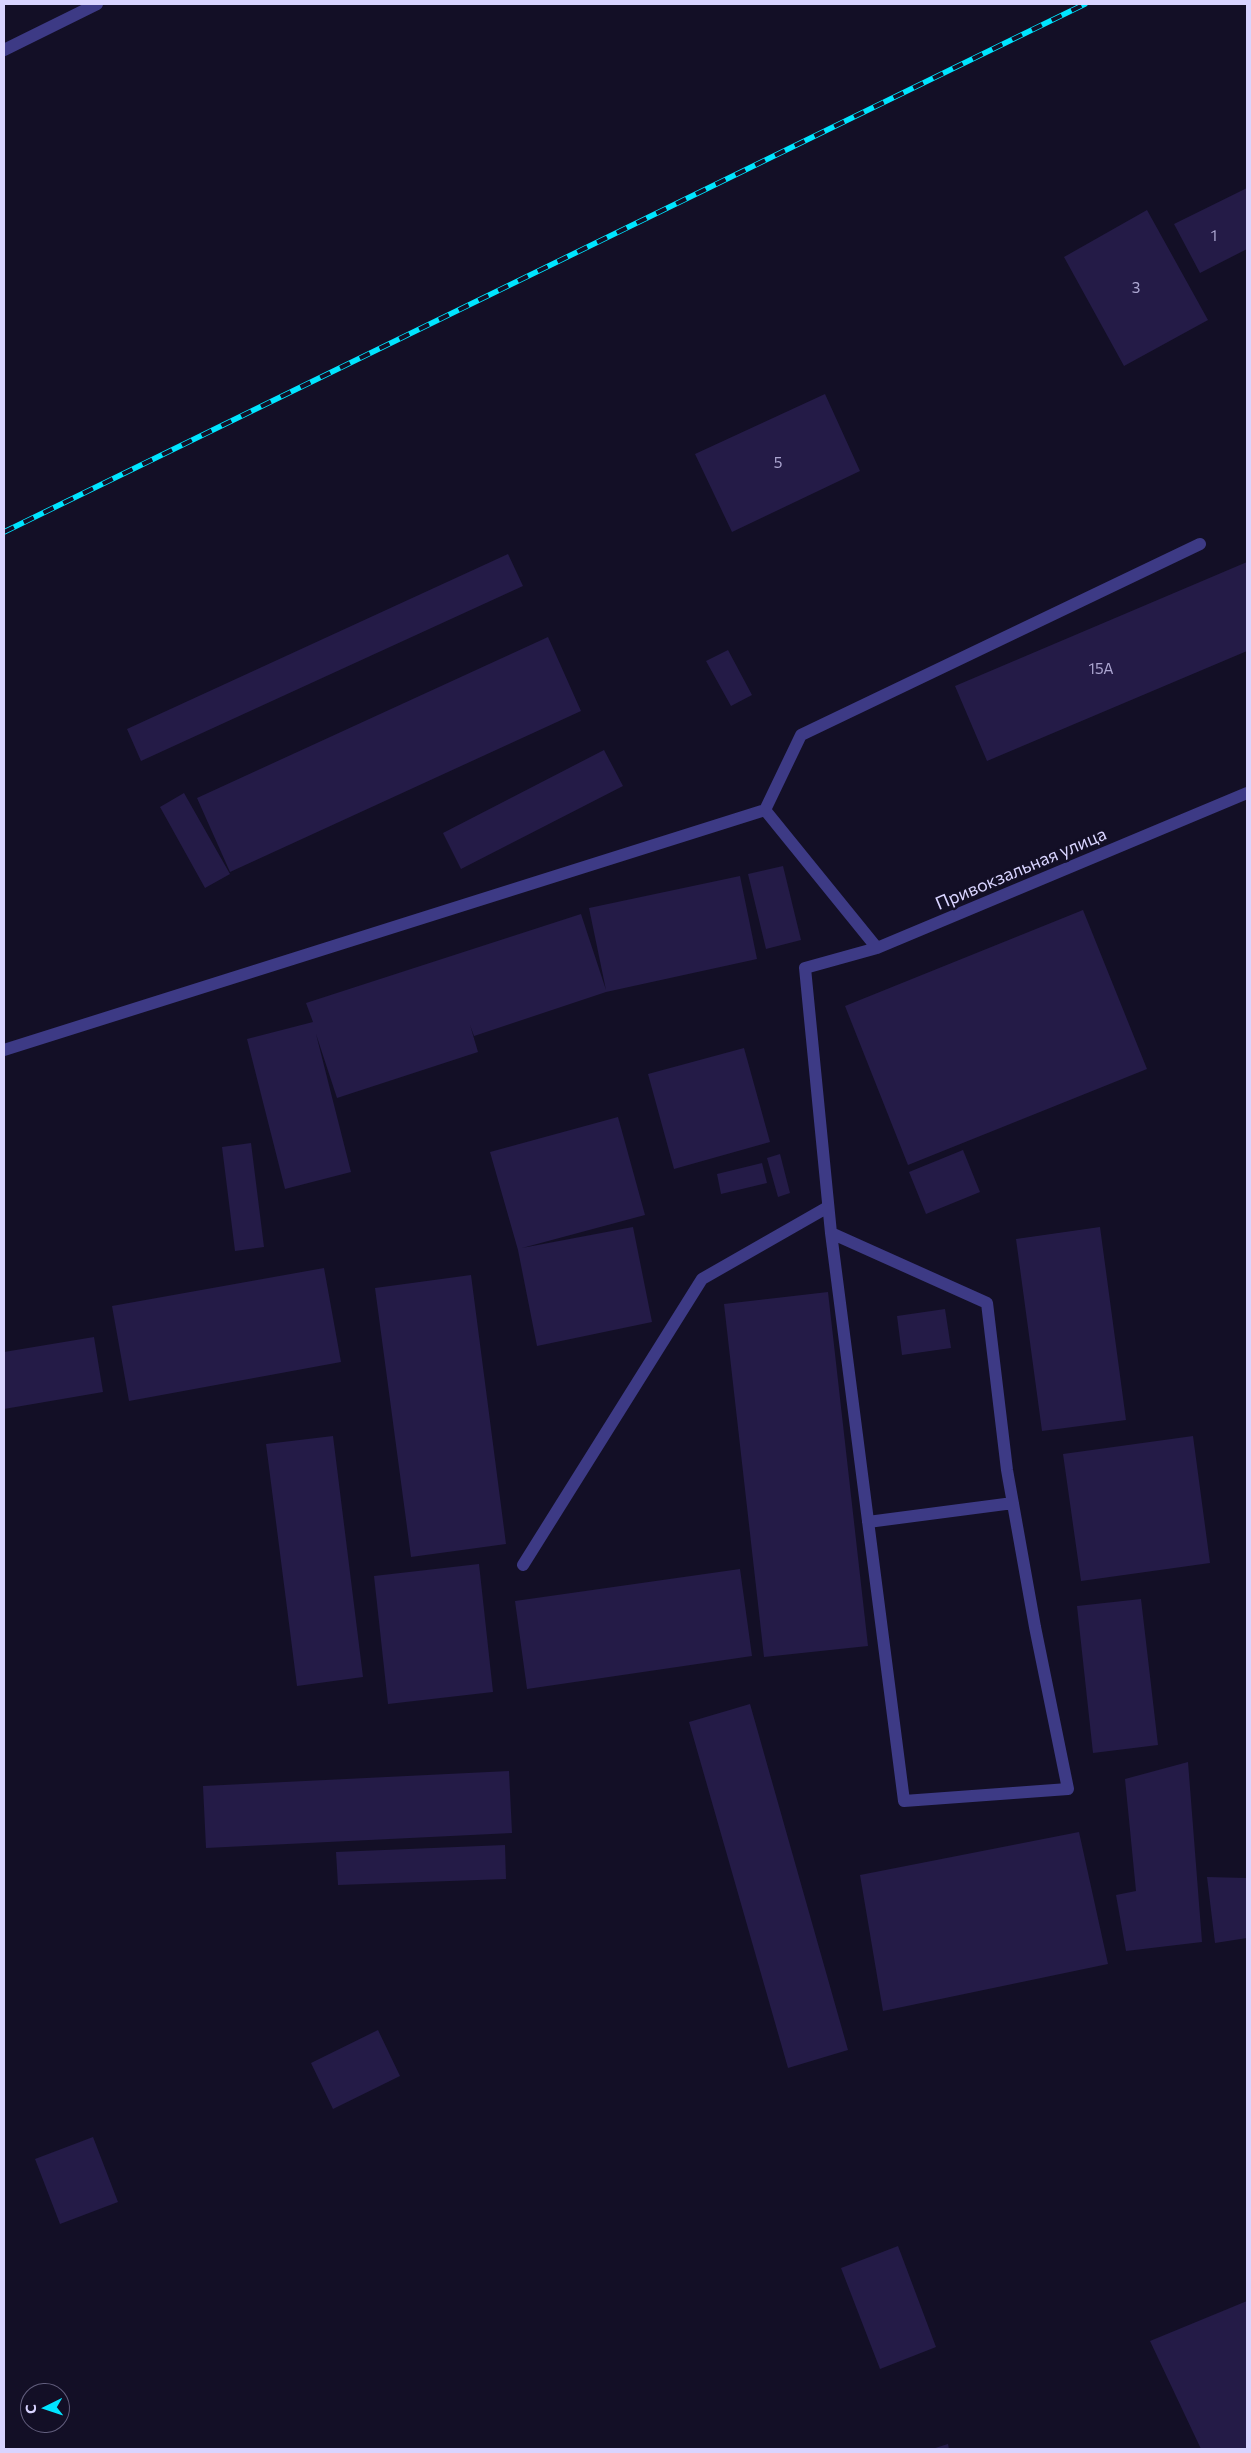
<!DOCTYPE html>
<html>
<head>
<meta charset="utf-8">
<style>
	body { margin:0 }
	#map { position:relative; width:1251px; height:2453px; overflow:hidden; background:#130f26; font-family:Commissioner,sans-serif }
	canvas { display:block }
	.frame { position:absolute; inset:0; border:5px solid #d9d4ff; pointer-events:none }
	.north { position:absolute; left:20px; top:2383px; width:50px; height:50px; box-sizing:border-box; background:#130f26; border:1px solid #625e7d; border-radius:50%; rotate:266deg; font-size:14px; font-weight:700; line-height:20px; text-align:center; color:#d9d4ff }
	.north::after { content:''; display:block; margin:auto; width:18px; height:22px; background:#00e5ff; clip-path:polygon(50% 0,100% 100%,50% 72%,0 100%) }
</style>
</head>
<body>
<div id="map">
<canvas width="1251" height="2453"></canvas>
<div class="frame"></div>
<div class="north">С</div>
</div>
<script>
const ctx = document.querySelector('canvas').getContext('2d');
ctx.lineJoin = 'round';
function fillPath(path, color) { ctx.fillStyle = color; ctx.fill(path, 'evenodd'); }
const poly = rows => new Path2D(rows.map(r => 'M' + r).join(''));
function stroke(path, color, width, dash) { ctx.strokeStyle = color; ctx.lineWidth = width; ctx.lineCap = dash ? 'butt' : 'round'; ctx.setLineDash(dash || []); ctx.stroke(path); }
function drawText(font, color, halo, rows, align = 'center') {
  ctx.font = font + ' Commissioner,sans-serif'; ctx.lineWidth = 5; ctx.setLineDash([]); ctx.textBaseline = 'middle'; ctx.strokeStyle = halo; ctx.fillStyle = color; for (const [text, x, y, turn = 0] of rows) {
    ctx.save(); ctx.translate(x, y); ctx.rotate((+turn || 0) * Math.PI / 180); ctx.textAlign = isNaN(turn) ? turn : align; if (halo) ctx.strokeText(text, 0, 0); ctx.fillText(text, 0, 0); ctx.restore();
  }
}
fillPath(poly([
	[1247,188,1247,249,1200,273,1174,224],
	[1147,210,1208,320,1124,366,1064,257],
	[825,394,860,471,732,532,695,454],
	[508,554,523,586,141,761,127,729],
	[1247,562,1247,651,987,761,955,686],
	[548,637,581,711,230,872,197,798],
	[728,650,752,695,731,706,706,661],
	[604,750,623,786,461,869,443,833],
	[184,793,230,874,205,888,160,807],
	[783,866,801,940,766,949,748,874],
	[740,876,757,959,606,992,474,1036,470,1025,478,1052,337,1098,316,1034,351,1172,285,1189,247,1039,313,1022,306,1003,581,914,606,990,589,908],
	[1083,910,1147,1069,908,1165,845,1006],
	[744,1048,770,1142,674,1169,648,1074],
	[618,1117,645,1215,522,1248,633,1227,652,1322,537,1346,518,1250,490,1152],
	[251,1143,264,1247,235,1251,222,1147],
	[963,1150,980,1192,926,1214,909,1172],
	[780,1154,790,1193,778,1197,767,1158],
	[762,1163,767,1183,721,1194,717,1174],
	[1100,1227,1126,1420,1042,1431,1016,1239],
	[324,1268,341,1362,129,1401,112,1306],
	[471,1275,506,1544,411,1557,375,1288],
	[828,1292,868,1646,764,1657,724,1304],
	[945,1309,951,1348,902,1355,897,1316],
	[94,1337,103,1392,4,1409,4,1352],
	[333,1436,363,1677,297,1686,266,1444],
	[1193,1436,1210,1563,1081,1581,1063,1454],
	[479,1564,493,1692,388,1704,374,1576],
	[740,1569,752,1656,527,1689,515,1601],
	[1141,1599,1158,1745,1093,1753,1077,1606],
	[750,1704,848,2050,788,2068,689,1722],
	[1188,1762,1202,1942,1126,1951,1116,1895,1136,1891,1125,1779],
	[509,1771,512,1833,206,1848,203,1786],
	[1079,1832,1108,1964,883,2011,860,1875],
	[505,1845,506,1879,338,1885,336,1852],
	[1207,1877,1247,1878,1247,1938,1215,1943],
	[378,2030,400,2076,333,2109,311,2063],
	[93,2137,118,2202,60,2224,35,2159],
	[898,2246,936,2347,880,2369,841,2268],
	[1247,2301,1247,2449,1201,2449,1150,2341],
	[948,2444,949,2449,932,2449]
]), '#241b47');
stroke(poly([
	[4,50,97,4],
	[765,810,801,735,1200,544],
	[4,1050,765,810,877,948],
	[831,1233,904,1801,1068,1789,1035,1627,1007,1470,987,1303,831,1233,805,968,877,948,1247,793],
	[868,1522,1013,1503],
	[523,1565,702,1279,828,1207]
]), '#3d3a85', 12);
const rail = poly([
	[4,532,1085,4]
]);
stroke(rail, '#00e5ff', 5.5);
stroke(rail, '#130f26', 4, [11]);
drawText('15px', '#aca6d1', null, [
	["1",1214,236],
	["3",1136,288],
	["5",778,463],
	["15А",1101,669]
]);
drawText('18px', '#d9d4ff', '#130f26', [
	["Привокзальная улица",1021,869,-23]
]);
</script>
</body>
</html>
